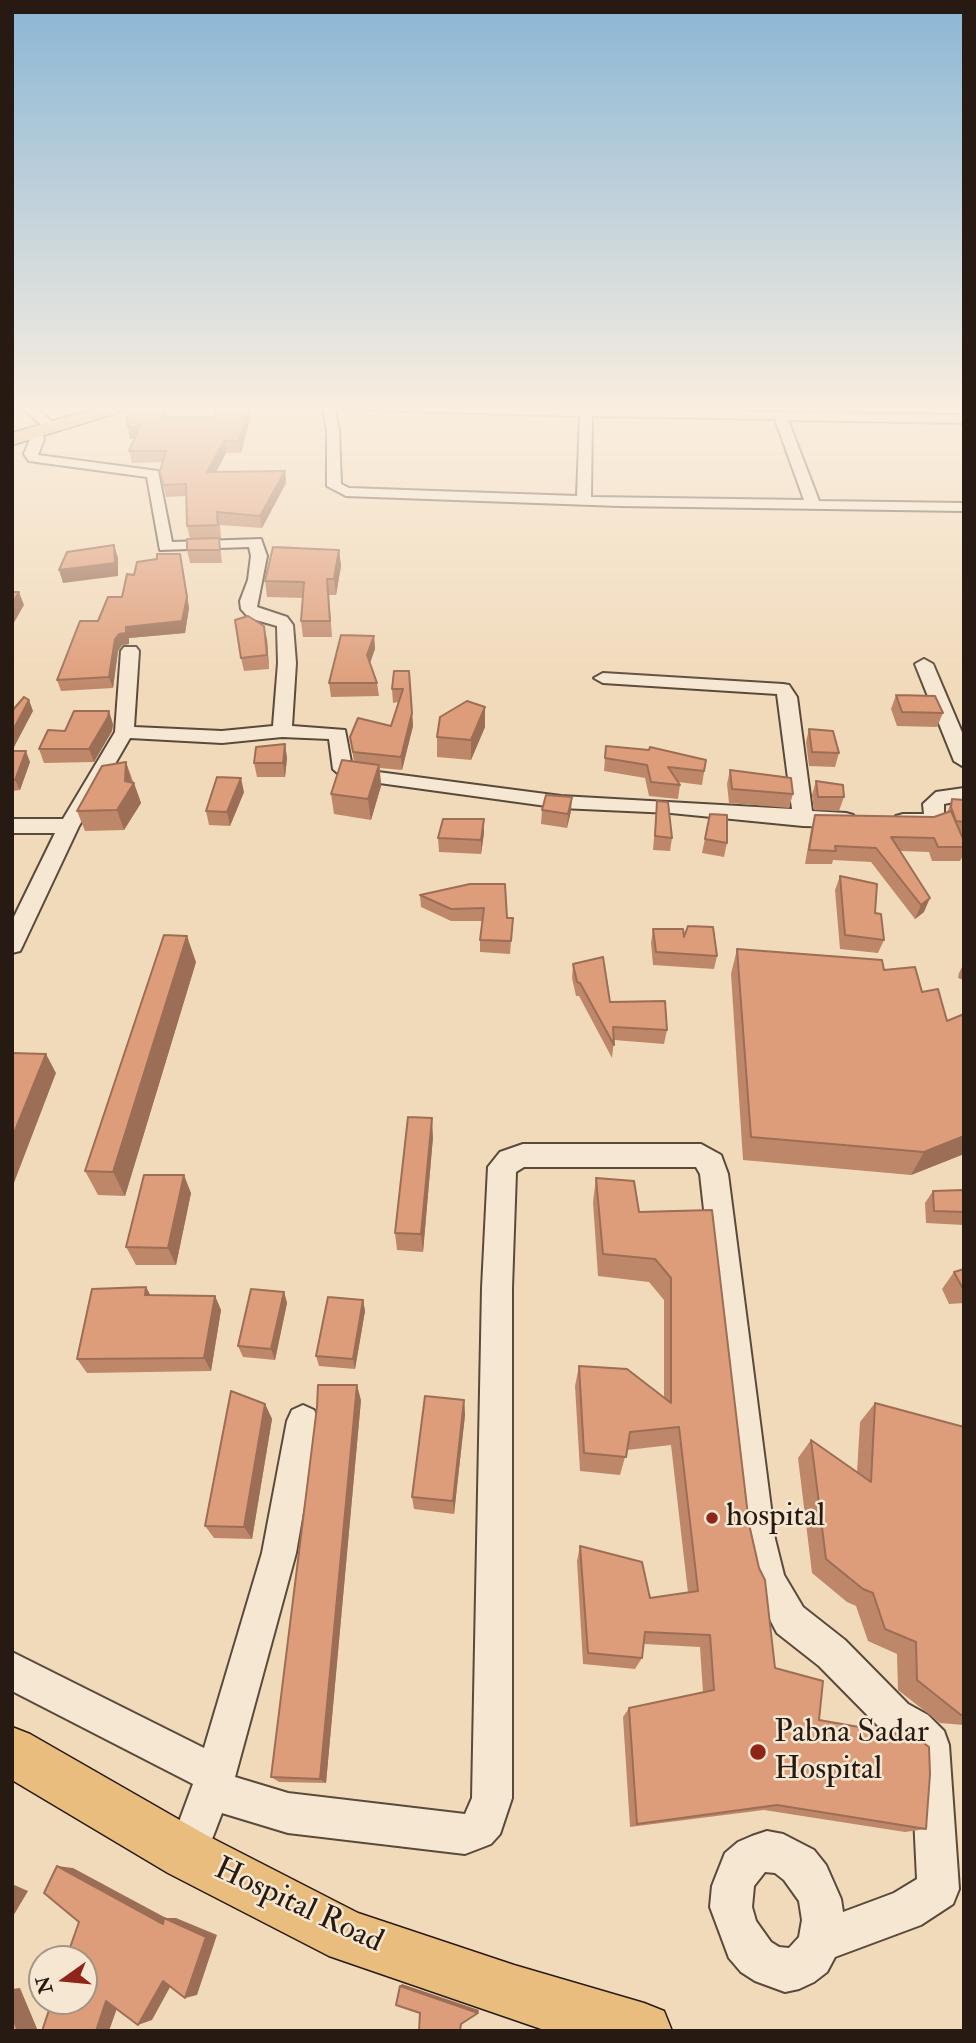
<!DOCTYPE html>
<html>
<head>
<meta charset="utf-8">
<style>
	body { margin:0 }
	#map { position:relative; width:976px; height:2043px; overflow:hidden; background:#f1daba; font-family:"IM FELL Double Pica",serif }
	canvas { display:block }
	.frame { position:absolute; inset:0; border:14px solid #271a12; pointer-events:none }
	.north { position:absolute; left:28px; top:1945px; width:70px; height:70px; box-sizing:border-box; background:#f6e7d2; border:2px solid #a39585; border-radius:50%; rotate:255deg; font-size:19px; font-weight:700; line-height:28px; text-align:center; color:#271a12 }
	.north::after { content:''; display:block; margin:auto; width:24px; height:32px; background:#8f2418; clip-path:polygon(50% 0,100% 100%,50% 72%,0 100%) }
</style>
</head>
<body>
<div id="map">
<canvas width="976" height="2043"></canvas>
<div class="frame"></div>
<div class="north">N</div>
</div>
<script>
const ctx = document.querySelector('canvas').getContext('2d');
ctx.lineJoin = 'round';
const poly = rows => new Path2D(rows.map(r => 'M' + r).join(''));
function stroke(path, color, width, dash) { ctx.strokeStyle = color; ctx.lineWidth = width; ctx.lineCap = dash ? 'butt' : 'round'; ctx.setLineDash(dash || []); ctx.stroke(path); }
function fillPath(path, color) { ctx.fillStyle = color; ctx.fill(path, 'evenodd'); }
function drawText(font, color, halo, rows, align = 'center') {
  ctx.font = font + ' "IM FELL Double Pica",serif'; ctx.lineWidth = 5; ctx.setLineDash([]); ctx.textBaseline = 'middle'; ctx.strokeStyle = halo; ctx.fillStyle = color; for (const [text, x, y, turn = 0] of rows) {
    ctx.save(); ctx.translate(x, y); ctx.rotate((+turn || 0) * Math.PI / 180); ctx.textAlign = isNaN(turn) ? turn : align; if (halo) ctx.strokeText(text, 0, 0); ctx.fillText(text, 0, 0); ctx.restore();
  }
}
const minor = poly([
	[19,405,32,405,58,427,57,430,47,430,19,405],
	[322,405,964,415,964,423,788,420,819,501,964,503,964,511,619,506,346,496,327,486,327,431,322,405],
	[335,409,580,416,577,496,349,488,341,484,339,431,335,409],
	[592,416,775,419,804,500,591,497,592,416],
	[36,428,41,429,44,439,38,455,158,471,172,542,261,539,267,556,257,607,287,617,293,625,296,663,292,726,345,730,352,767,355,769,561,796,792,809,777,694,603,683,594,678,603,673,783,684,789,685,797,697,812,811,846,813,853,815,856,820,853,825,846,827,803,826,671,813,561,808,343,778,333,769,329,739,282,737,222,743,130,738,79,826,23,945,20,951,12,953,12,921,55,833,12,833,12,819,63,819,115,732,121,651,124,647,136,647,139,651,134,727,222,731,273,726,278,663,277,626,249,618,241,609,240,601,248,580,251,556,249,547,160,550,147,477,29,461,24,454,30,439,30,432,36,428],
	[924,659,933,664,964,737,964,767,954,761,915,664,924,659],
	[964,788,964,800,944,804,944,818,935,826,903,828,896,826,893,821,896,816,903,814,924,814,923,804,936,792,964,788],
	[523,1144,701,1144,721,1155,728,1174,775,1539,784,1575,803,1607,845,1640,908,1704,928,1715,944,1731,949,1745,959,1889,953,1904,921,1925,835,1957,827,1972,814,1982,799,1989,785,1992,755,1981,741,1972,729,1958,710,1907,712,1886,725,1853,738,1842,752,1836,767,1831,783,1834,814,1850,826,1865,841,1899,843,1912,894,1893,917,1879,911,1753,882,1730,819,1666,777,1633,750,1581,741,1539,700,1174,696,1167,524,1167,516,1172,512,1288,512,1798,500,1834,491,1844,465,1854,288,1833,222,1813,201,1868,187,1874,173,1868,167,1854,193,1784,12,1691,12,1652,204,1748,262,1553,287,1421,292,1410,303,1405,314,1410,319,1421,296,1553,235,1777,288,1793,465,1814,472,1798,482,1288,488,1167,500,1152,523,1144],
	[765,1872,775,1873,784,1880,799,1901,802,1920,799,1937,789,1948,779,1947,771,1942,756,1921,752,1907,754,1886,765,1872]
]);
const major = poly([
	[12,1727,30,1734,206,1835,358,1913,514,1965,644,2003,664,2011,672,2031,547,2031,329,1956,168,1873,12,1780,12,1727]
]);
const highway = poly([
	[107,405,133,405,130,409,12,445,12,433,107,405]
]);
stroke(minor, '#5a4a3c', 4);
stroke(major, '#271a12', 3);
stroke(highway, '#271a12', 3);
fillPath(minor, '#f6e7d2');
fillPath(major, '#e8bd7d');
fillPath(highway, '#e8bd7d');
fillPath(poly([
	[165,407,167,417,251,416,241,453,226,453,216,472,285,471,286,483,262,528,220,525,221,538,219,538,222,563,190,563,187,550,190,539,187,526,186,496,166,497,160,471,163,462,132,463,129,451,134,438,130,439,128,427],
	[339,550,341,566,336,595,329,595,332,637,303,637,301,621,303,598,267,597,265,581],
	[182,565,189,608,185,633,129,638,129,644,122,645,118,651,113,688,61,691,57,680,98,621,122,597,134,575],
	[374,636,375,649,370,663,377,683,379,696,331,697,329,683],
	[267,639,269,669,244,671,241,658],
	[409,671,413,726,402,770,380,768,381,786,371,820,334,814,331,794,354,762,350,737,391,726,398,702,393,703,392,689],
	[896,695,943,713,937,727,897,726,891,709],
	[485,707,485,727,471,760,437,757,437,737],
	[113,724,112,731,94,762,44,763,39,749,65,731],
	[809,729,839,753,835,767,809,766,806,742],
	[285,744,287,758,285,777,257,777,254,763],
	[606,746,706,760,702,785,678,782,680,785,678,799,649,796,645,778,604,771],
	[12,751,30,762,20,790,12,791],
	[126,762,141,803,124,830,85,831,77,811],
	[730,770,793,794,789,808,729,803,727,784],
	[816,781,844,797,839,811,814,810,812,795],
	[244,792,230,826,209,825,206,811],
	[952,799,964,800,964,836,962,836,964,841,964,854,960,861,932,861,929,852,900,851,924,912,915,919,871,862,833,860,832,864,805,864,811,829,815,815,934,817,947,813],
	[657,801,672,838,670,851,653,850],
	[542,810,571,811,567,828,541,824],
	[710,814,727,843,724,857,702,853],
	[484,833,481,854,439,852,438,838],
	[840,876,875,913,884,940,878,953,840,949,835,890],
	[470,884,507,918,513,918,510,954,480,952,480,940,482,921,451,921,421,907,420,895],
	[653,929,684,937,717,956,714,969,653,965,651,943],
	[737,949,884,970,964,1154,911,1175,743,1160,731,974],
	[196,962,125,1196,98,1195,85,1171],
	[964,963,964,980,958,978,959,973],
	[573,964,610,1002,667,1030,664,1044,614,1040,612,1058,579,996,576,996,572,978],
	[433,1137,423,1252,397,1250,395,1233],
	[596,1178,639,1212,712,1210,749,1524,775,1668,819,1720,926,1829,905,1832,764,1810,630,1827,623,1717,629,1708,703,1693,700,1647,644,1644,642,1658,635,1669,583,1664,577,1561,580,1546,650,1598,688,1593,671,1445,627,1450,620,1475,580,1471,575,1386,579,1366,664,1397,664,1300,649,1282,598,1276,593,1202],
	[964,1190,964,1225,926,1223,925,1203,933,1191],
	[191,1193,176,1265,136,1265,126,1247],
	[964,1269,964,1303,949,1304,942,1289,954,1272],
	[146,1287,150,1295,215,1296,221,1310,211,1371,87,1373,77,1359],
	[284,1292,287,1303,275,1360,243,1357,238,1346],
	[363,1300,365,1311,355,1369,319,1366,316,1356],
	[361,1400,326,1783,279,1782,271,1777],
	[464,1400,465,1415,454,1514,414,1509,412,1497],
	[875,1403,964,1427,964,1725,940,1723,898,1690,897,1654,868,1641,856,1606,847,1602,812,1573,798,1458,811,1440,857,1472,860,1422],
	[265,1404,272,1419,252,1539,214,1538,205,1526]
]), '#bf8769');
fillPath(poly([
	[21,405,23,412,12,414,12,406],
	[40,405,59,405,59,406,42,410],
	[249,405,251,416,241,453,239,441],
	[165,407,167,419,162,417],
	[140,426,142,438,130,439,128,427],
	[224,441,226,453,210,484,207,472],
	[285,471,286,483,262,528,260,516],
	[114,545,118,558,118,576,63,583,59,570],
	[339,550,341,566,336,595,334,579],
	[180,554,189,608,185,633,129,638,129,644,122,645,118,651,113,688,109,677,115,639,119,634,126,627],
	[19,592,24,605,12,626,12,604],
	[264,626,267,639,269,669,267,655],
	[374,636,375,649,368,668,367,655],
	[29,700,33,711,12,751,12,732],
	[485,707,485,727,471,760,471,740],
	[109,711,113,724,112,731,94,762,89,749],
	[412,713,413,726,402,770,401,757],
	[285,744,287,758,285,777,283,763],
	[26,751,30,762,20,790,15,780],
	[126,762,132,783,134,783,141,803,124,830,117,810,125,781],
	[379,765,381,786,371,820,368,799],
	[241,778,244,792,230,826,227,812],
	[572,797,571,811,567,828,568,814],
	[484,819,484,833,481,854,481,840],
	[930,898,924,912,915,919,921,905],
	[187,936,196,962,125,1196,113,1172],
	[46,1054,56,1073,12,1188,12,1138],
	[432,1118,433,1137,423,1252,421,1234],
	[964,1136,964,1154,911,1175,924,1152],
	[184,1175,191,1193,176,1265,168,1248],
	[146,1287,154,1302,145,1295],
	[284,1292,287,1303,275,1360,271,1349],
	[215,1296,221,1310,211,1371,204,1358],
	[363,1300,365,1311,355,1369,353,1359],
	[357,1385,361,1400,326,1783,320,1779],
	[464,1400,465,1415,454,1514,453,1501],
	[265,1404,272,1419,252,1539,244,1527],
	[57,1866,73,1868,166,1918,176,1918,217,1935,197,1995,185,1998,163,1924],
	[12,1884,28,1891,12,1918],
	[175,1978,152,2020,138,2025,163,1981],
	[402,1984,479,2010,478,2013,400,1986],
	[20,1988,38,2031,18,2031,12,2016,12,1989],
	[121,1997,109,2031,96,2031,106,2001]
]), '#9b6e55');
const building = poly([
	[218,405,249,405,239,441,224,441,207,472,285,471,260,516,217,512,218,525,187,526,186,484,163,485,160,471,166,451,129,451,140,426,128,427,126,411,165,407,162,417,214,417,218,405],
	[219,538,220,550,187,550,187,539,219,538],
	[114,545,115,563,59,570,67,552,114,545],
	[273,547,339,550,334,579,327,579,330,621,301,621,304,582,265,581,273,547],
	[157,554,180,554,187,597,182,621,126,627,126,633,119,634,115,639,109,677,57,680,80,621,98,621,108,597,122,597,127,574,134,575,137,562,157,559,157,554],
	[12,592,19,592,12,604,12,592],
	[248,616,264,626,267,655,241,658,235,620,248,616],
	[341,635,374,636,367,655,377,683,329,683,341,635],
	[394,671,409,671,412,713,401,757,353,752,350,737,358,718,391,726,403,689,392,689,394,671],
	[896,695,935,696,943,713,902,712,896,695],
	[24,697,29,700,12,732,12,711,24,697],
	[467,701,485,707,471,740,437,737,440,717,467,701],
	[74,711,109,711,108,717,89,749,39,749,48,730,65,731,74,711],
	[809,729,833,731,839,753,812,752,809,729],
	[285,744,283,763,254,763,256,747,285,744],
	[606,746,649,750,650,747,706,760,704,771,668,767,680,785,651,782,647,765,605,758,606,746],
	[12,751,26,751,15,780,12,780,12,751],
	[342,760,379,765,368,799,331,794,342,760],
	[126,762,125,781,134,783,117,810,77,811,102,766,126,762],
	[730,770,791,778,793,794,732,789,730,770],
	[217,777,241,778,227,812,206,811,217,777],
	[816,781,843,785,844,797,818,797,816,781],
	[546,795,572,797,568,814,542,810,546,795],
	[952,799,964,800,964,822,956,821,951,807,952,799],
	[657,801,668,802,672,838,655,836,657,801],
	[951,811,964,841,964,847,938,847,934,838,891,837,930,898,921,905,876,848,835,846,836,851,809,850,815,815,934,817,951,811],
	[710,814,727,815,727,843,705,839,710,814],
	[443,819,484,819,481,840,438,838,443,819],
	[840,876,877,884,875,913,881,914,884,940,845,935,840,876],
	[470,884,505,884,507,918,513,918,511,941,480,940,484,908,451,909,420,895,470,884],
	[688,926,713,927,717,956,656,952,653,929,683,929,684,937,688,926],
	[164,935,187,936,113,1172,85,1171,164,935],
	[737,949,882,960,884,970,915,967,922,992,938,989,947,1021,964,1014,964,1136,924,1152,751,1137,737,949],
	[603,957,610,1002,665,1001,667,1030,613,1027,614,1045,580,983,577,982,573,964,603,957],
	[12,1053,46,1054,12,1138,12,1053],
	[408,1117,432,1118,421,1234,395,1233,408,1117],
	[144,1175,184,1175,168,1248,126,1247,144,1175],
	[596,1178,634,1181,639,1212,712,1210,749,1524,759,1568,765,1580,775,1668,823,1681,819,1720,916,1737,929,1747,930,1774,926,1829,777,1805,637,1824,629,1708,714,1690,710,1635,645,1632,642,1658,588,1653,580,1546,642,1562,650,1598,698,1591,679,1427,630,1432,626,1457,584,1453,579,1366,627,1369,671,1403,671,1278,655,1259,603,1254,596,1178],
	[964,1190,964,1212,934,1211,933,1191,964,1190],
	[964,1269,964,1287,962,1287,954,1272,964,1269],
	[146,1287,145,1295,215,1296,204,1358,77,1359,92,1289,146,1287],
	[251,1289,284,1292,271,1349,238,1346,251,1289],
	[328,1297,363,1300,353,1359,316,1356,328,1297],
	[318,1385,357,1385,320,1779,271,1777,317,1407,318,1385],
	[231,1391,265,1404,244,1527,205,1526,231,1391],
	[425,1396,464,1400,453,1501,412,1497,425,1396],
	[875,1403,964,1427,964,1715,961,1715,917,1680,916,1642,885,1629,873,1593,863,1589,826,1559,811,1440,871,1482,875,1403],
	[57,1866,163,1924,164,1918,206,1937,185,1998,163,1981,138,2025,106,2001,96,2031,42,2031,52,2001,84,2001,84,1959,66,1959,79,1922,44,1893,57,1866],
	[400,1986,478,2013,461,2024,460,2031,419,2031,420,2013,396,2005,400,1986],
	[12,2016,18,2031,12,2031,12,2016]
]);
fillPath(building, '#de9d7a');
stroke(building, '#9b6e55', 2);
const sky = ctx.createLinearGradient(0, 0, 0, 691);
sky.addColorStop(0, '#8ab6d5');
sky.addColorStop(0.59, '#f9eee0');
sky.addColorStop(1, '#f9eee000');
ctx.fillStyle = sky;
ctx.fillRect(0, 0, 976, 691);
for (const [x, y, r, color] of [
	[712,1518,7,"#8f2418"],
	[758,1752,9,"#8f2418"]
]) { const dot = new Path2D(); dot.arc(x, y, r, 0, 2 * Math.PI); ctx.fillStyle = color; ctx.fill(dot); stroke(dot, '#f6e7d2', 2.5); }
drawText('32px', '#271a12', '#f6e7d2', [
	["hospital",726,1518],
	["Pabna Sadar",774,1734],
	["Hospital",774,1771]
], 'left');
drawText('32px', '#271a12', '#f6e7d2', [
	["Hospital Road",298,1907,25]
]);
</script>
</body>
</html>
